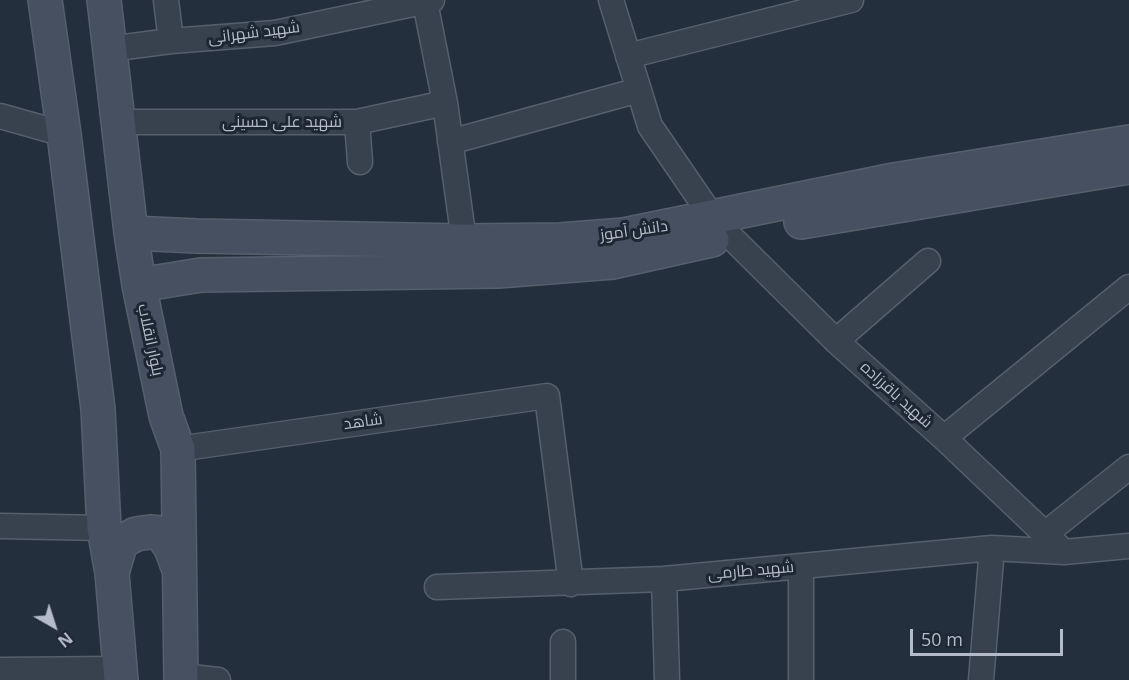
<!DOCTYPE html>
<html>
<head>
<meta charset="utf-8">
<style>
	body { margin:0 }
	#map { position:relative; width:1129px; height:680px; overflow:hidden; background:#242f3e; font-family:"Open Sans",sans-serif }
	canvas { display:block }
	.north { position:absolute; left:24px; top:596px; width:60px; height:60px; -webkit-text-stroke:4px #1d2633; paint-order:stroke; rotate:141deg; font-size:16px; font-weight:700; line-height:24px; text-align:center; color:#b4bcc9 }
	.north::after { content:''; display:block; margin:auto; width:21px; height:27px; background:#b4bcc9; clip-path:polygon(50% 0,100% 100%,50% 72%,0 100%) }
	.scale { position:absolute; left:910px; top:629px; width:153px; height:27px; box-sizing:border-box; border:3px solid #b4bcc9; border-top:0; padding-left:8px; font-size:18px; line-height:21px; white-space:nowrap; color:#b4bcc9; -webkit-text-stroke:4px #1d2633; paint-order:stroke }
</style>
</head>
<body>
<div id="map">
<canvas width="1129" height="680"></canvas>
<div class="north">N</div>
<div class="scale">50 m</div>
</div>
<script>
const ctx = document.querySelector('canvas').getContext('2d');
ctx.lineJoin = 'round';
const poly = rows => new Path2D(rows.map(r => 'M' + r).join(''));
function stroke(path, color, width, dash) { ctx.strokeStyle = color; ctx.lineWidth = width; ctx.lineCap = dash ? 'butt' : 'round'; ctx.setLineDash(dash || []); ctx.stroke(path); }
function drawText(font, color, halo, rows, align = 'center') {
  ctx.font = font + ' "Open Sans",Cairo,sans-serif'; ctx.lineWidth = 6; ctx.setLineDash([]); ctx.textBaseline = 'middle'; ctx.strokeStyle = halo; ctx.fillStyle = color; for (const [text, x, y, turn = 0] of rows) {
    ctx.save(); ctx.translate(x, y); ctx.rotate((+turn || 0) * Math.PI / 180); ctx.textAlign = isNaN(turn) ? turn : align; if (halo) ctx.strokeText(text, 0, 0); ctx.fillText(text, 0, 0); ctx.restore();
  }
}
const street = poly([
	[166,0,171,41],
	[611,0,650,126,713,218],
	[425,2,445,103,464,241],
	[109,49,171,41,275,33,432,0],
	[628,56,851,0],
	[0,116,64,134],
	[118,122,357,122,445,103],
	[357,122,360,162],
	[450,142,639,90],
	[730,236,836,341,944,438,1064,552],
	[836,341,928,261],
	[944,438,1129,287],
	[178,449,547,396,571,584],
	[0,526,104,528],
	[1045,534,1129,467],
	[801,566,801,680],
	[664,579,667,680],
	[437,587,664,579,992,548,1064,552,1129,546],
	[0,670,120,669],
	[181,676,218,680],
	[563,680,563,642],
	[981,680,992,548]
]);
const secondary = poly([
	[45,0,64,134,98,409,104,528,112,573,121,680],
	[104,0,131,233,139,285,166,416,178,449,181,680],
	[801,222,1129,167],
	[131,233,197,236,464,241,560,240,624,235,894,180,1129,142],
	[139,285,201,275,498,271,613,262,712,240],
	[112,573,121,542,136,534,150,532,161,533,171,548,178,567]
]);
stroke(street, '#565f6c', 27);
stroke(secondary, '#565f6c', 36);
stroke(street, '#38414e', 24);
stroke(secondary, '#465061', 33);
drawText('16px', '#b4bcc9', '#1d2633', [
	["شهید شهرانی",254,33,-7],
	["شهید علی حسینی",282,122],
	["دانش آموز",634,231,-8],
	["بلوار انقلاب",150,340,78],
	["شهید باقرزاده",896,395,42],
	["شاهد",363,422,-8],
	["شهید طارمی",751,571,-5]
]);
</script>
</body>
</html>
